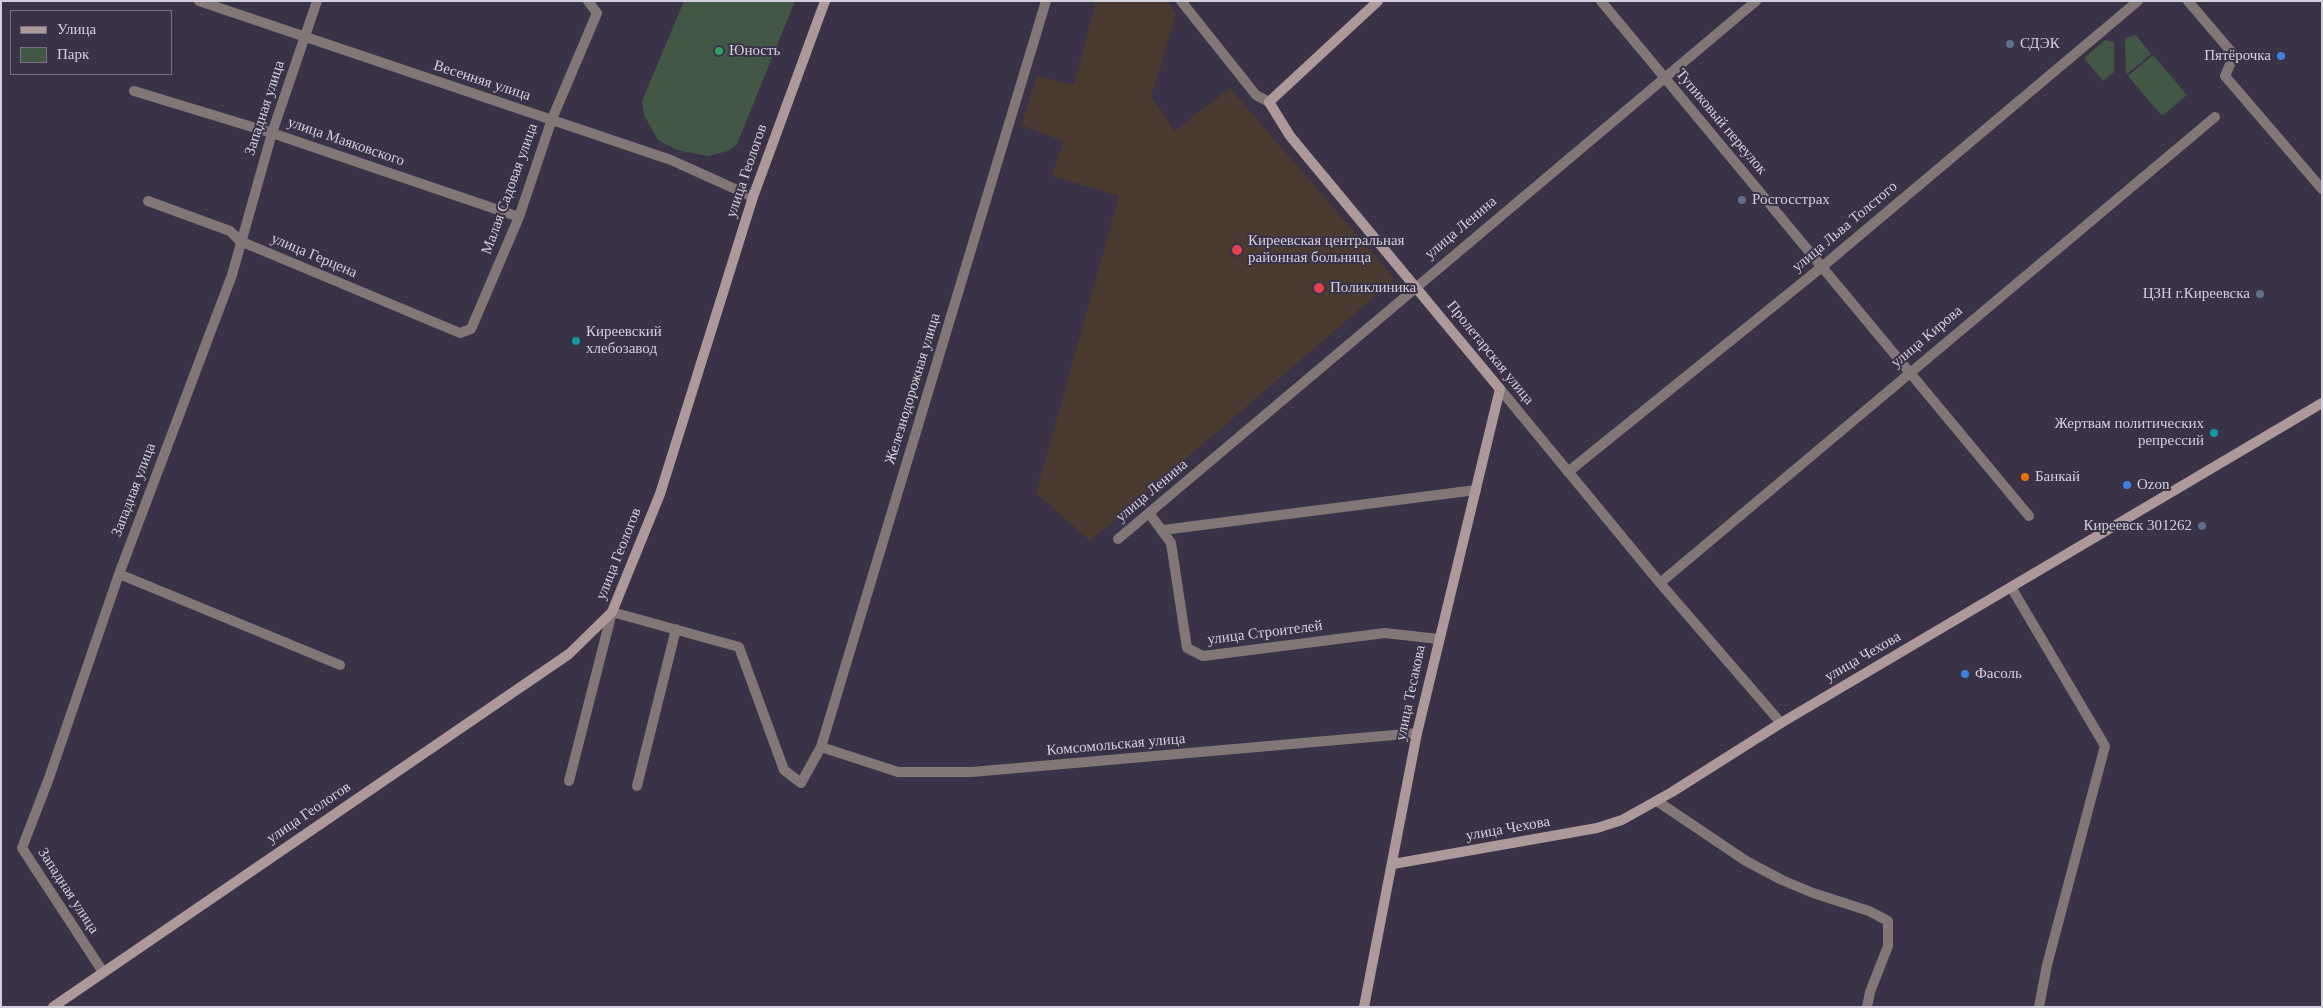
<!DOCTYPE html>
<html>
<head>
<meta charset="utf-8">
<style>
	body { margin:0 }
	#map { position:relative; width:2323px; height:1008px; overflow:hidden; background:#3a3247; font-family:"Times New Roman",serif }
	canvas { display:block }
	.frame { position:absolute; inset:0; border:2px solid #d4cfdd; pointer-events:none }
	.legend { position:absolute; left:10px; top:10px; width:162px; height:65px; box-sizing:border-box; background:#3a3247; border:1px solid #787183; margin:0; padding:6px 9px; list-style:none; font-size:15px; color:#d4cfdd }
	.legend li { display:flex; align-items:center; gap:10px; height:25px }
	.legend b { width:25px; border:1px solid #787183 }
</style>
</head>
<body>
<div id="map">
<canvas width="2323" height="1008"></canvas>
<div class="frame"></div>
<ul class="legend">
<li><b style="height:6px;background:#ae999a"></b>Улица</li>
<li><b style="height:14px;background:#425845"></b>Парк</li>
</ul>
</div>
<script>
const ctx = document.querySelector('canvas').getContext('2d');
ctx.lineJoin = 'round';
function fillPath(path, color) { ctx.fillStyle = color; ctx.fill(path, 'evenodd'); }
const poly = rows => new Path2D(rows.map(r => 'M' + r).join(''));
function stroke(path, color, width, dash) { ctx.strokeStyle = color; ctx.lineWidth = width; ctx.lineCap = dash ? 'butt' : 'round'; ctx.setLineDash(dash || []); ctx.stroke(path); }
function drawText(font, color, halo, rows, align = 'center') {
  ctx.font = font + ' "Times New Roman",serif'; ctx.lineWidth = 4; ctx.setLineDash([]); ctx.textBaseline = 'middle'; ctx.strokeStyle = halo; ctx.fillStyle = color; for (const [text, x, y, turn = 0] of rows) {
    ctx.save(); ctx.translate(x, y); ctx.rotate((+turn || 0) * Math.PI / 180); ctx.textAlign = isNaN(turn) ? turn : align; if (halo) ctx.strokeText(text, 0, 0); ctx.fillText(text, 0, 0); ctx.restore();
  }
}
fillPath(poly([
	[1096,1,1167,1,1176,14,1151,97,1175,131,1230,88,1395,279,1090,541,1036,493,1119,196,1052,176,1063,141,1021,125,1037,76,1074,85]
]), '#4b3a2f');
fillPath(poly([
	[684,1,795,1,737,144,728,151,708,156,677,150,658,140,644,115,642,101],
	[2136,35,2151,54,2126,75,2125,38],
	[2105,40,2114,42,2114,72,2103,81,2084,58],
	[2153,55,2187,95,2162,116,2128,76]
]), '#425845');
stroke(poly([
	[199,1,671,160,753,197],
	[1181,1,1256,95,1269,102],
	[1601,1,2029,516],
	[2188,1,2234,55,2225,76,2322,189],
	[134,91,272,133,519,217],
	[148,201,230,231,240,241,460,333,471,329,519,217,552,119,597,13,588,1],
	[1500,389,1660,583,1781,723],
	[1568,472,1823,266,2138,1],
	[1149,513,1171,543,1187,648,1203,656,1385,633,1438,639],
	[1163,530,1476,490],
	[1118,539,1756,1],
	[119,574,340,665],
	[1660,583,2215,117],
	[2011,587,2105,746,2047,965,2039,1007],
	[821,747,898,772,972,772,1417,733],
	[569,781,612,612,739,647,784,770,801,783,821,747,1046,1],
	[637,786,676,629],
	[1657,801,1746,861,1782,880,1813,893,1869,911,1888,921,1888,946,1870,992,1867,1007],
	[103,972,22,848,49,778,119,574,232,275,272,133,317,1]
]), '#837676', 10);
stroke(poly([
	[1393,864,1597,828,1622,820,1672,792,1781,723,2322,403],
	[53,1007,569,654,612,612,660,494,753,197,825,1],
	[1364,1007,1417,733,1500,389,1290,136,1269,102,1378,1]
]), '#ae999a', 10);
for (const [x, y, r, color] of [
	[2010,44,5,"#5c6f8a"],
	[719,51,5,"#2e9e5b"],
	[2281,56,5,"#3f7fe0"],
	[1742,200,5,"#5c6f8a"],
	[1237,250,6,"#e0444e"],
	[1319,288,6,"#e0444e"],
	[2260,294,5,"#5c6f8a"],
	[576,341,5,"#0f9aa8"],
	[2214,433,5,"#0f9aa8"],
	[2025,477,5,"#e8710a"],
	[2127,485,5,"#3f7fe0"],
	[2202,526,5,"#5c6f8a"],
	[1965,674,5,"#3f7fe0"]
]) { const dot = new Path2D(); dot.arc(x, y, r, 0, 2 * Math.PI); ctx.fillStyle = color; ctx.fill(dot); stroke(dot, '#3a3247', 2); }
drawText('15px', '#d4cfdd', '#3a3247', [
	["СДЭК",2020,44],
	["Юность",729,51],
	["Пятёрочка",2271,56,"right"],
	["Росгосстрах",1752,200],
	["Киреевская центральная",1248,241],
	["районная больница",1248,258],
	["Поликлиника",1330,288],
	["ЦЗН г.Киреевска",2250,294,"right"],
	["Киреевский",586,332],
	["хлебозавод",586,349],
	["Жертвам политических",2204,424,"right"],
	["репрессий",2204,441,"right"],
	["Банкай",2035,477],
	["Ozon",2137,485],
	["Киреевск 301262",2192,526,"right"],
	["Фасоль",1975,674]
], 'left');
drawText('15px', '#d4cfdd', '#3a3247', [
	["Весенняя улица",482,81,18],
	["Западная улица",265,108,-72],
	["Тупиковый переулок",1721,122,50],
	["улица Маяковского",346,142,19],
	["улица Геологов",747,171,-71],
	["Малая Садовая улица",510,189,-70],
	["улица Льва Толстого",1845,227,-40],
	["улица Ленина",1461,228,-40],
	["улица Герцена",314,256,23],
	["улица Кирова",1927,337,-40],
	["Пролетарская улица",1490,353,51],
	["Железнодорожная улица",913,389,-73],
	["Западная улица",134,490,-69],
	["улица Ленина",1152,491,-40],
	["улица Геологов",619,554,-68],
	["улица Строителей",1265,633,-7],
	["улица Чехова",1863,657,-30],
	["улица Тесакова",1411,693,-78],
	["Комсомольская улица",1116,745,-5],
	["улица Геологов",309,813,-34],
	["улица Чехова",1508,829,-10],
	["Западная улица",68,891,57]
]);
</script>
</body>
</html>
